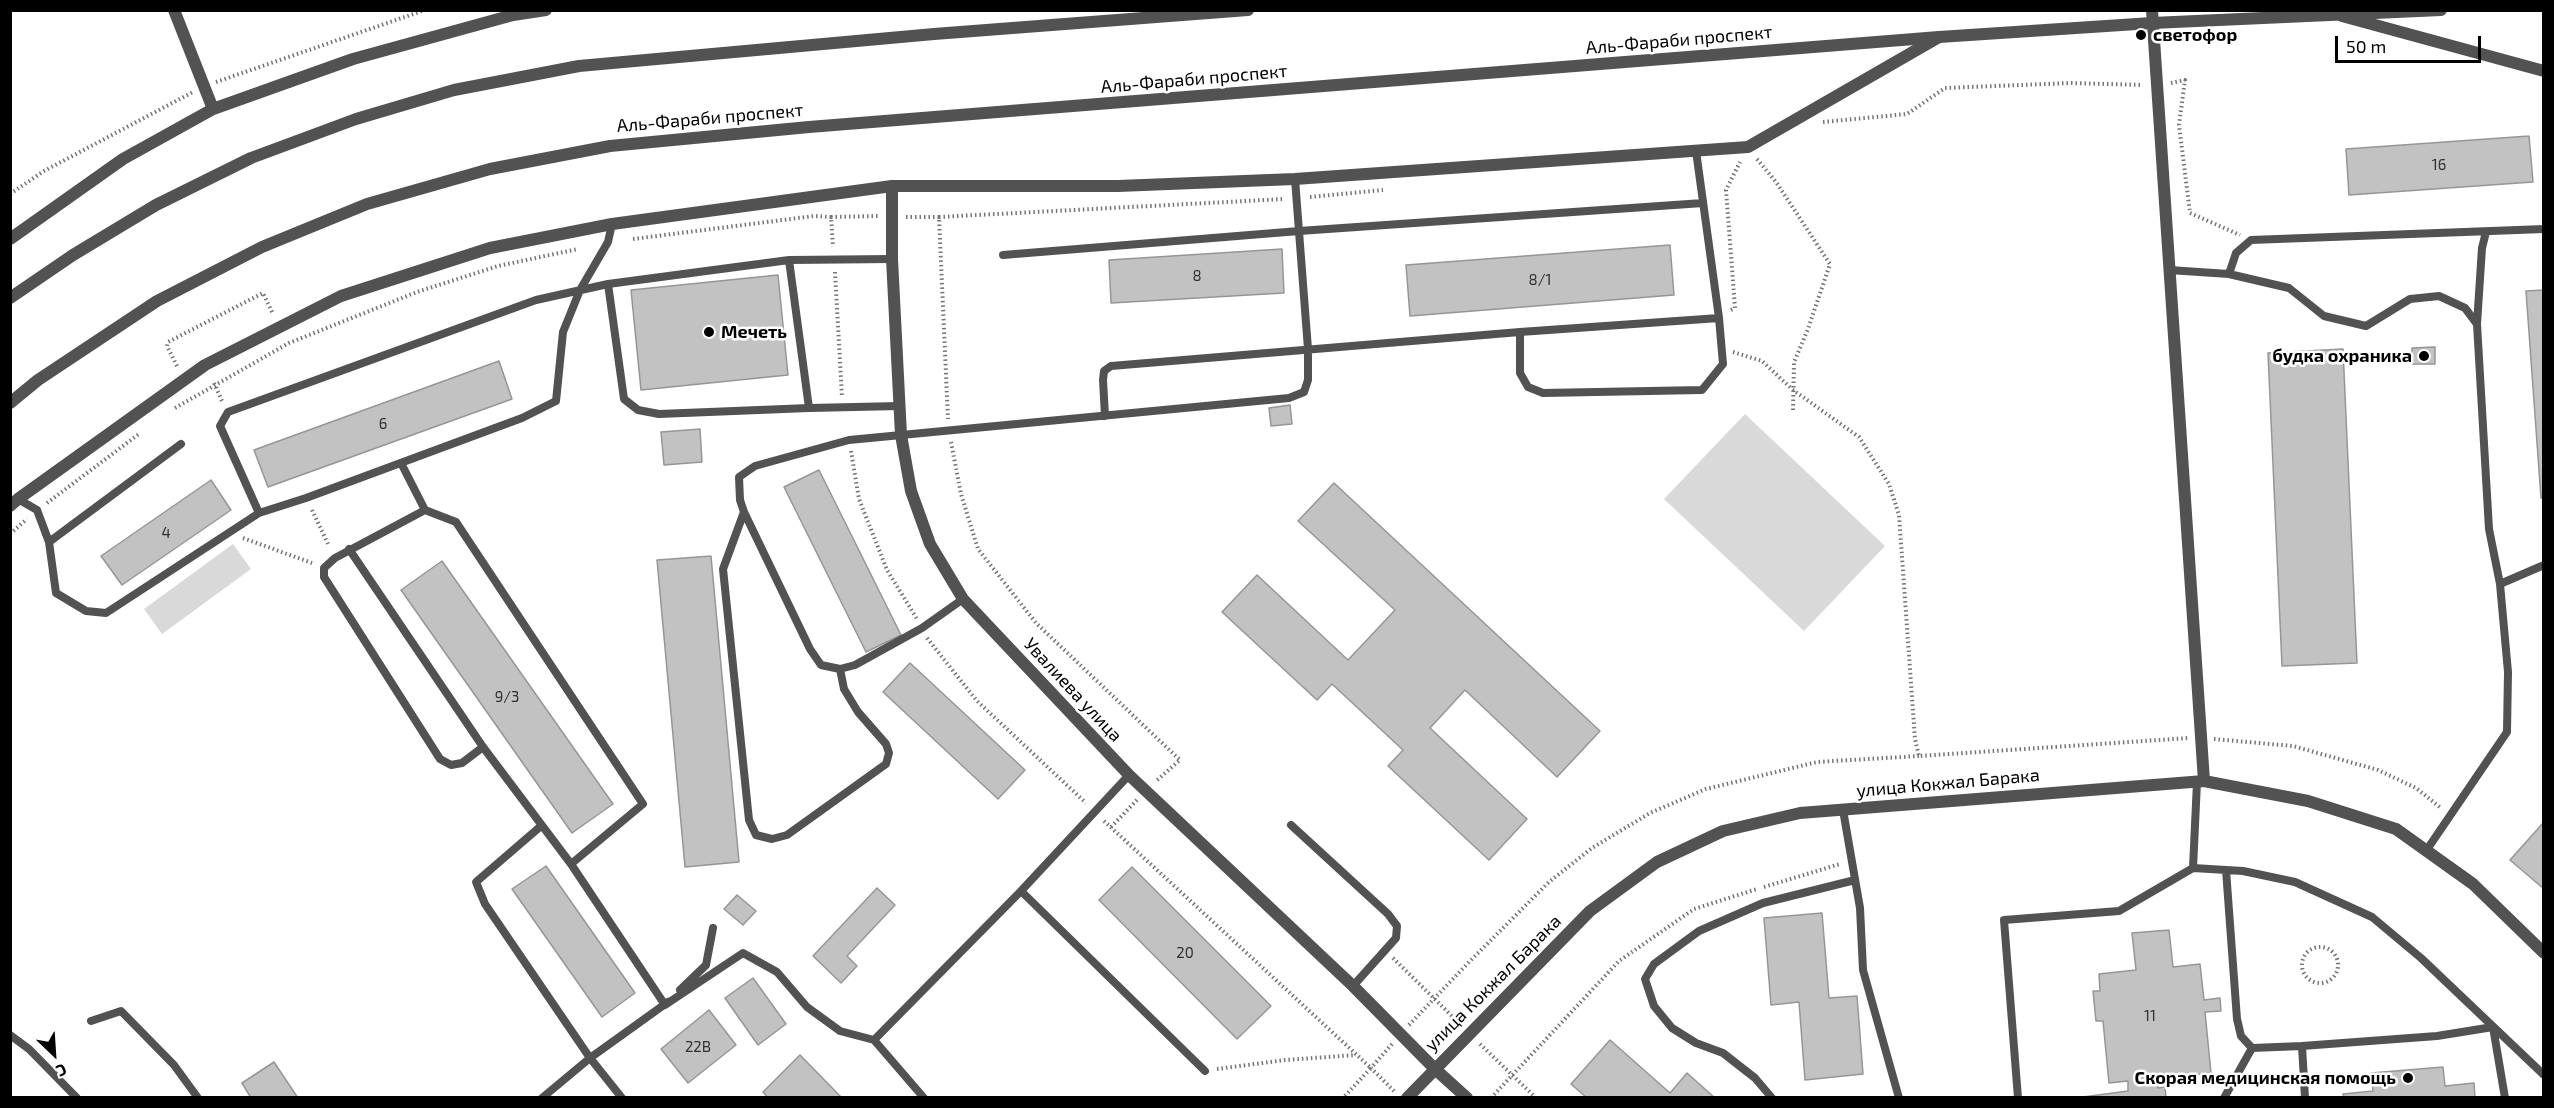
<!DOCTYPE html>
<html>
<head>
<meta charset="utf-8">
<style>
	body { margin:0 }
	#map { position:relative; width:2554px; height:1108px; overflow:hidden; background:#fff; font-family:"Exo 2",sans-serif }
	canvas { display:block }
	.frame { position:absolute; inset:0; border:12px solid #000; pointer-events:none }
	.north { position:absolute; left:24px; top:1024px; width:60px; height:60px; -webkit-text-stroke:4px #fff; paint-order:stroke; rotate:155deg; font-size:16px; font-weight:700; line-height:24px; text-align:center; color:#000 }
	.north::after { content:''; display:block; margin:auto; width:21px; height:27px; background:#000; clip-path:polygon(50% 0,100% 100%,50% 72%,0 100%) }
	.scale { position:absolute; left:2335px; top:36px; width:146px; height:27px; box-sizing:border-box; border:3px solid #000; border-top:0; padding-left:8px; font-size:18px; line-height:21px; white-space:nowrap; color:#000; -webkit-text-stroke:4px #fff; paint-order:stroke }
</style>
</head>
<body>
<div id="map">
<canvas width="2554" height="1108"></canvas>
<div class="frame"></div>
<div class="north">С</div>
<div class="scale">50 m</div>
</div>
<script>
const ctx = document.querySelector('canvas').getContext('2d');
ctx.lineJoin = 'round';
function fillPath(path, color) { ctx.fillStyle = color; ctx.fill(path, 'evenodd'); }
const poly = rows => new Path2D(rows.map(r => 'M' + r).join(''));
function stroke(path, color, width, dash) { ctx.strokeStyle = color; ctx.lineWidth = width; ctx.lineCap = dash ? 'butt' : 'round'; ctx.setLineDash(dash || []); ctx.stroke(path); }
function drawText(font, color, halo, rows, align = 'center') {
  ctx.font = font + ' "Exo 2",sans-serif'; ctx.lineWidth = 5; ctx.setLineDash([]); ctx.textBaseline = 'middle'; ctx.strokeStyle = halo; ctx.fillStyle = color; for (const [text, x, y, turn = 0] of rows) {
    ctx.save(); ctx.translate(x, y); ctx.rotate((+turn || 0) * Math.PI / 180); ctx.textAlign = isNaN(turn) ? turn : align; if (halo) ctx.strokeText(text, 0, 0); ctx.fillText(text, 0, 0); ctx.restore();
  }
}
fillPath(poly([
	[1745,414,1885,546,1804,631,1664,499],
	[233,544,251,569,162,634,144,609]
]), '#d9d9d9');
const building = poly([
	[2529,136,2533,182,2349,195,2346,149,2529,136],
	[1670,245,1674,295,1410,316,1406,265,1670,245],
	[1282,249,1284,293,1111,303,1109,260,1282,249],
	[778,275,788,375,641,390,631,290,778,275],
	[2544,290,2544,498,2541,498,2526,291,2544,290],
	[2435,347,2435,364,2412,364,2412,348,2435,347],
	[2343,349,2357,663,2282,666,2268,353,2343,349],
	[499,361,512,399,268,487,254,450,499,361],
	[1290,405,1292,424,1271,426,1269,408,1290,405],
	[700,429,702,462,664,465,661,432,700,429],
	[819,470,901,635,866,652,784,487,819,470],
	[211,480,231,510,122,585,101,556,211,480],
	[1334,483,1600,731,1557,777,1465,690,1430,728,1527,819,1489,860,1388,766,1403,750,1332,684,1317,700,1222,612,1257,575,1348,660,1395,610,1298,521,1334,483],
	[711,556,739,862,685,867,657,560,711,556],
	[442,561,613,804,572,833,401,590,442,561],
	[910,663,1025,770,998,799,883,692,910,663],
	[2544,822,2544,889,2510,860,2544,822],
	[546,866,635,993,602,1017,512,889,546,866],
	[1132,867,1271,1006,1237,1039,1099,900,1132,867],
	[877,888,895,905,847,956,857,966,841,983,813,956,877,888],
	[737,895,756,911,743,925,724,909,737,895],
	[1822,913,1829,998,1857,996,1863,1074,1805,1080,1799,1002,1771,1005,1764,918,1822,913],
	[2169,930,2173,967,2200,964,2204,1000,2220,998,2221,1011,2205,1012,2211,1073,2157,1078,2158,1088,2165,1087,2166,1098,2075,1098,2128,1091,2128,1081,2109,1083,2103,1021,2096,1021,2093,991,2100,991,2099,974,2136,970,2132,933,2169,930],
	[753,978,786,1024,758,1045,725,998,753,978],
	[709,1010,736,1045,688,1083,661,1049,709,1010],
	[1610,1040,1670,1093,1687,1073,1715,1098,1587,1098,1571,1084,1610,1040],
	[800,1055,842,1098,768,1098,763,1092,800,1055],
	[274,1062,298,1098,251,1098,242,1083,274,1062],
	[2443,1067,2445,1086,2474,1083,2475,1098,2344,1098,2343,1094,2373,1091,2371,1073,2443,1067]
]);
fillPath(building, '#c2c2c2');
stroke(building, '#969696', 1.5);
stroke(poly([
	[216,82,425,10],
	[2171,83,2185,80,2179,125,2190,213,2240,235],
	[1823,122,1907,114,1945,88,2071,83,2143,85],
	[1757,159,1776,182,1830,264,1808,329,1794,362,1793,411],
	[10,194,44,171,193,92],
	[1310,197,1383,190],
	[831,217,878,216],
	[906,217,939,217,948,419],
	[939,217,1284,199],
	[633,239,814,216,831,217,833,247],
	[835,272,842,397],
	[1731,310,1735,308,1726,190,1740,162],
	[1733,352,1762,361,1793,390,1859,437,1889,484,1899,515,1915,739,1919,756,2189,738],
	[177,366,167,346,168,342,263,293,273,314],
	[214,383,222,401],
	[175,408,289,343,417,292,498,266,578,249],
	[951,442,961,494,978,549,1036,623,1180,760,1155,782],
	[851,451,859,499,887,570,917,619],
	[47,503,139,434],
	[312,510,329,546],
	[10,534,27,519],
	[243,538,312,563],
	[927,638,977,701,1086,803],
	[2214,739,2293,746,2378,770,2416,788,2441,808],
	[1104,821,1371,1068,1343,1098],
	[1111,827,1137,800],
	[1764,887,1840,864],
	'2302 965a18 18 0 1 1 36 0a18 18 0 1 1-36 0Z',
	[1393,958,1460,1024],
	[1409,1025,1471,960,1549,882,1592,848,1650,813,1706,789,1817,762,1919,756],
	[1392,1044,1371,1068,1394,1091],
	[1480,1044,1536,1098],
	[1217,1069,1285,1060,1356,1055],
	[1491,1098,1619,961,1694,909,1757,889]
]), '#747474', 4, [1.5, 3]);
stroke(poly([
	[1003,255,1299,231,1703,203],
	[789,260,809,408,900,406],
	[2169,270,2229,274,2289,288,2324,316,2366,326,2410,299,2439,296,2465,308,2477,324,2489,529,2500,584,2508,672,2507,732,2426,851],
	[2229,274,2236,253,2251,240,2544,229],
	[608,284,624,399,638,410,659,414,809,408],
	[2477,324,2482,248,2486,232],
	[1520,332,1520,373,1528,387,1543,393,1702,390,1723,364,1719,318,1696,151],
	[1105,416,1103,380,1104,371,1111,366,1520,332,1719,318],
	[401,463,425,510],
	[18,499,37,510,49,542,56,593,86,611,106,613,259,513,306,498,522,418,556,401,563,332,580,290,608,242,612,224],
	[744,512,723,569,749,820,756,835,772,839,787,835,886,764,889,753,886,744,858,712,844,689,840,669],
	[259,513,220,426,228,412,536,300,608,284,789,260,892,259],
	[49,542,181,444],
	[349,549,483,747,571,864,665,1005,743,953,777,972,807,1007,840,1031,874,1040],
	[2500,584,2544,565],
	[963,599,922,628,855,665,840,669,821,665,810,649,744,512,740,500,739,477,755,466,849,440,1289,398,1304,392,1308,380,1308,349,1295,179],
	[483,747,462,763,451,765,440,759,324,577,324,568,335,558,425,510,456,522,643,804,571,864],
	[1129,775,1021,891,1205,1071],
	[1843,810,1860,908,1863,970,1899,1098],
	[1291,825,1388,914,1397,926,1396,938,1353,986],
	[541,826,476,882,485,904,590,1058,622,1098],
	[2193,868,2243,871,2295,882,2372,917,2421,958,2544,1075],
	[2226,870,2237,1019,2241,1036,2252,1048,2302,1046],
	[680,990,706,965,713,928],
	[91,1021,121,1011,174,1065,198,1098],
	[10,1035,29,1049,77,1098],
	[542,1098,590,1058,668,1002],
	[924,1098,874,1040,1021,891],
	[1772,1098,1755,1078,1723,1053,1696,1043,1672,1028,1654,1006,1645,979,1654,964,1699,931,1763,903,1855,880],
	[2018,1098,2004,920,2119,911,2193,868,2197,782],
	[2224,1098,2252,1048],
	[2305,1098,2302,1046,2437,1036,2493,1027,2505,1098]
]), '#525252', 8);
stroke(poly([
	[174,10,213,109],
	[2152,10,2204,781],
	[2342,16,2544,71],
	[892,186,892,259,901,435,911,491,930,544,963,599,1129,775,1353,986,1434,1068,1467,1098],
	[10,239,123,159,213,109,353,59,513,15,546,10],
	[10,506,18,499,205,365,341,296,490,248,612,224,892,186,1118,186,1295,179,1748,147,1939,37],
	[1407,1098,1590,911,1657,862,1723,831,1800,813,2204,781,2308,801,2396,829,2473,884,2544,953]
]), '#525252', 12);
stroke(poly([
	[10,298,73,255,156,205,251,158,356,119,454,90,579,66,934,34,1248,10],
	[10,403,38,380,157,301,262,247,367,204,490,169,610,146,809,127,1939,37,2152,23,2441,10]
]), '#525252', 12);
for (const [x, y, r, color] of [
	[2141,35,6,"#000"],
	[709,332,6,"#000"],
	[2424,356,6,"#000"],
	[2408,1078,6,"#000"]
]) { const dot = new Path2D(); dot.arc(x, y, r, 0, 2 * Math.PI); ctx.fillStyle = color; ctx.fill(dot); stroke(dot, '#fff', 2); }
drawText('15px', '#303030', null, [
	["16",2439,165],
	["8",1197,276],
	["8/1",1540,280],
	["6",383,424],
	["4",166,533],
	["9/3",507,697],
	["20",1185,953],
	["11",2150,1016],
	["22В",698,1047]
]);
drawText('bold 18px', '#000', '#fff', [
	["светофор",2153,35],
	["Мечеть",721,332],
	["будка охраника",2412,356,"right"],
	["Скорая медицинская помощь",2396,1078,"right"]
], 'left');
drawText('18px', '#000', '#fff', [
	["Аль-Фараби проспект",1679,40,-5],
	["Аль-Фараби проспект",1194,79,-5],
	["Аль-Фараби проспект",710,118,-5],
	["Увалиева улица",1073,690,47],
	["улица Кокжал Барака",1948,783,-5],
	["улица Кокжал Барака",1493,983,-45]
]);
</script>
</body>
</html>
